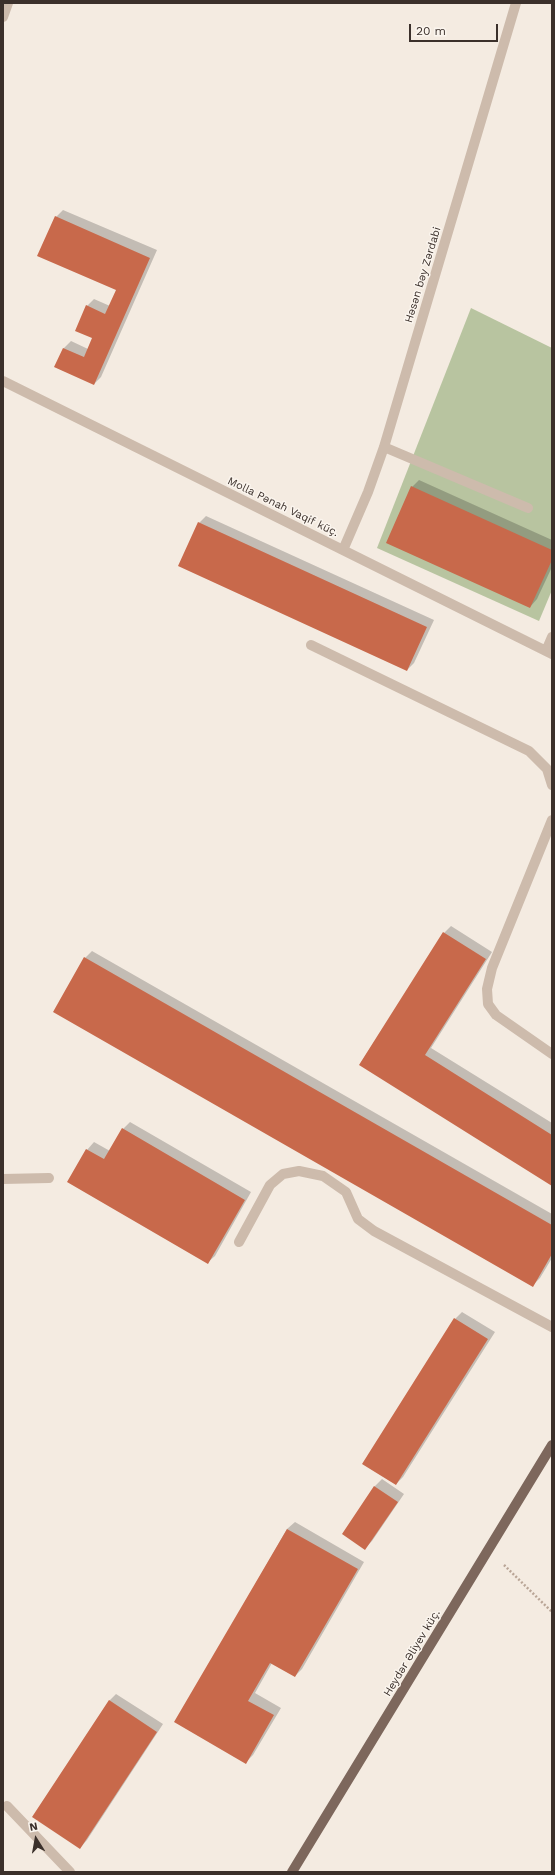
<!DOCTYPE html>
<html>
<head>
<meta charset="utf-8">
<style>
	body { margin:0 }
	#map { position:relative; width:555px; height:1875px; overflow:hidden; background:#f4ebe1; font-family:"Work Sans",sans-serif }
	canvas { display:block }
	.frame { position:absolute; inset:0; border:4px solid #3b302b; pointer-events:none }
	.north { position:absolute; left:16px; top:1819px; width:40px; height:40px; -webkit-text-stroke:3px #fbf5ee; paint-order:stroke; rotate:349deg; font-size:11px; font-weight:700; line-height:16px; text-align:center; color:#3b302b }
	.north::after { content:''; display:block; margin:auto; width:14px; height:18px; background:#3b302b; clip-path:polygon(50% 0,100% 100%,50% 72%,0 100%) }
	.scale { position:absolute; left:409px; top:24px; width:89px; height:18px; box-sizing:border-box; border:2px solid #3b302b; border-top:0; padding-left:5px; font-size:12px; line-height:14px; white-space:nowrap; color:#3b302b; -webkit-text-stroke:3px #fbf5ee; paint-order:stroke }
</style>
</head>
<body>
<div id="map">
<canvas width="555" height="1875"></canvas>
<div class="frame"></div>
<div class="north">N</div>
<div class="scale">20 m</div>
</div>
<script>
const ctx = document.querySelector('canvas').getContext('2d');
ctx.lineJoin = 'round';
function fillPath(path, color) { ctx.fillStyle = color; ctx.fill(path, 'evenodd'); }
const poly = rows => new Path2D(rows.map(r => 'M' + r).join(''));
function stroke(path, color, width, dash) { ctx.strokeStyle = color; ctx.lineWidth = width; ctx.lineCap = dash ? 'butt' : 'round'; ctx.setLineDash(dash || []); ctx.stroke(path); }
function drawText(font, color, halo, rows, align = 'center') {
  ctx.font = font + ' "Work Sans",sans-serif'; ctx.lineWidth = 3; ctx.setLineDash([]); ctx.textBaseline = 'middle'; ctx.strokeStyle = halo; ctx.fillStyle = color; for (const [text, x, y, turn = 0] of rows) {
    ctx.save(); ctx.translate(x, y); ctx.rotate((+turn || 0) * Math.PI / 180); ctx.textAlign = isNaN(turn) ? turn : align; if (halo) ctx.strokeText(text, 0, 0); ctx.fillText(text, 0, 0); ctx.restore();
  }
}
fillPath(poly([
	[471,308,552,348,552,590,539,621,377,548]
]), '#b8c4a0');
fillPath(poly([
	[63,210,157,250,101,377,94,384,55,367,64,348,71,341,88,349,93,338,87,306,94,299,110,306,117,289,56,217],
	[419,480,552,540,552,567,537,599,530,607,412,487],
	[206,516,434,620,414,663,407,670,199,523],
	[451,926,492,952,431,1048,552,1123,552,1185,360,1064,444,933],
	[92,951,552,1214,552,1258,540,1278,533,1285,85,958],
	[130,1122,251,1192,215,1256,207,1263,87,1150,94,1142,110,1151,123,1129],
	[462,1312,495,1332,403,1477,396,1484,455,1319],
	[382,1479,404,1494,372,1541,365,1548,343,1534,375,1486],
	[295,1522,364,1562,302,1669,295,1676,272,1663,255,1693,281,1708,253,1755,246,1762,176,1722,287,1529],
	[116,1694,163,1724,87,1840,80,1848,109,1701]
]), '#0003');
fillPath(poly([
	[55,216,150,258,94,385,54,367,63,348,84,357,92,338,75,331,86,305,105,314,116,290,37,256],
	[411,486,552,550,552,560,530,608,386,543],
	[198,522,427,627,407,671,178,566],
	[443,932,486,959,425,1055,552,1135,552,1186,359,1065],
	[84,957,552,1225,552,1254,533,1287,53,1012],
	[122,1128,245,1200,208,1264,67,1182,86,1149,104,1159],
	[454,1318,488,1339,396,1485,362,1464],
	[374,1486,398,1502,365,1550,342,1534],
	[287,1529,358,1569,295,1677,270,1663,248,1701,274,1715,246,1764,174,1722],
	[109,1700,157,1732,80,1849,32,1817]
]), '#c8694b');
stroke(poly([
	[504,1565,552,1612]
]), '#b9a596', 2.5, [2, 2]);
stroke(poly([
	[3,17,8,3],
	[3,381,552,654],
	[384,447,528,508],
	[343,550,368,492,384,447,516,3],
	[311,645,529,751,547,769,552,785],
	[546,651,552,637],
	[552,820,492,968,487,989,488,1004,496,1015,552,1054],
	[3,1179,49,1178],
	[239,1242,270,1185,283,1174,299,1171,323,1176,346,1192,358,1219,374,1231,552,1327],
	[7,1806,70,1872]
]), '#cdbbac', 10);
stroke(poly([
	[292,1872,552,1445]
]), '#7d675c', 10);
drawText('11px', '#3b302b', '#fbf5ee', [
	["Həsən bəy Zərdabi",423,275,-73],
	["Molla Pənah Vaqif küç.",283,507,26],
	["Heydər Əliyev küç.",412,1653,-59]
]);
</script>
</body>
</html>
